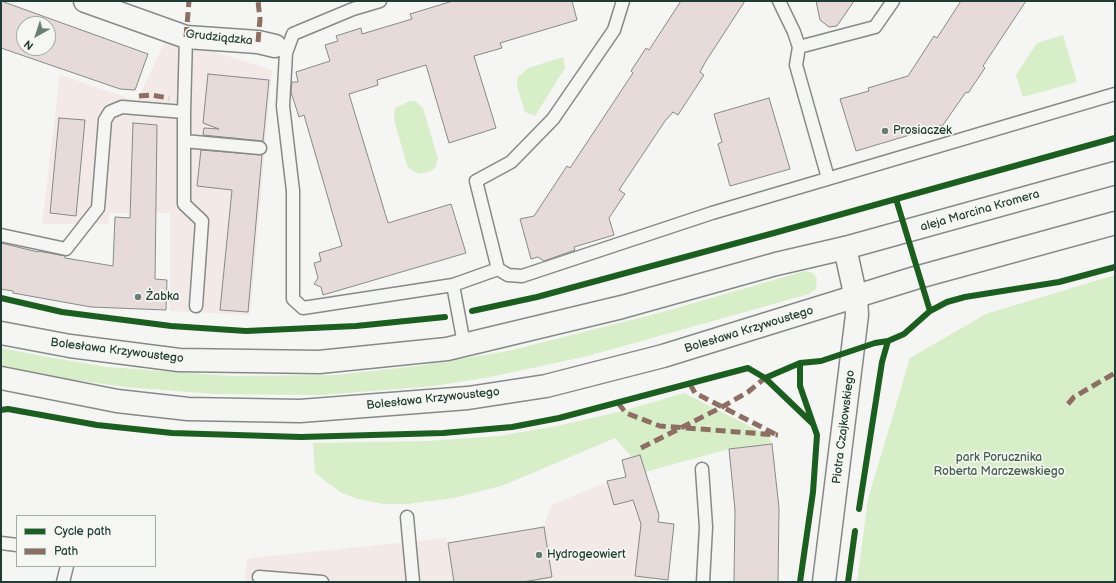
<!DOCTYPE html>
<html>
<head>
<meta charset="utf-8">
<style>
	body { margin:0 }
	#map { position:relative; width:1116px; height:583px; overflow:hidden; background:#f5f5f3; font-family:"Balsamiq Sans",sans-serif }
	canvas { display:block }
	.frame { position:absolute; inset:0; border:2px solid #1f3d34; pointer-events:none }
	.legend { position:absolute; left:16px; top:515px; width:140px; height:52px; box-sizing:border-box; background:#f6f6f2; border:1px solid #a0aca6; margin:0; padding:5px 7px; list-style:none; font-size:12px; color:#1f3d34 }
	.legend li { display:flex; align-items:center; gap:8px; height:20px }
	.legend b { width:20px; border:1px solid #a0aca6 }
	.north { position:absolute; left:16px; top:16px; width:40px; height:40px; box-sizing:border-box; background:#f6f6f2; border:1px solid #a0aca6; border-radius:50%; rotate:219deg; font-size:11px; font-weight:700; line-height:16px; text-align:center; color:#1f3d34 }
	.north::after { content:''; display:block; margin:auto; width:14px; height:18px; background:#6a7d77; clip-path:polygon(50% 0,100% 100%,50% 72%,0 100%) }
</style>
</head>
<body>
<div id="map">
<canvas width="1116" height="583"></canvas>
<div class="frame"></div>
<ul class="legend">
<li><b style="height:5px;background:#1b5e20"></b>Cycle path</li>
<li><b style="height:5px;background:#8d6e63"></b>Path</li>
</ul>
<div class="north">N</div>
</div>
<script>
const ctx = document.querySelector('canvas').getContext('2d');
ctx.lineJoin = 'round';
function fillPath(path, color) { ctx.fillStyle = color; ctx.fill(path, 'evenodd'); }
const poly = rows => new Path2D(rows.map(r => 'M' + r).join(''));
function stroke(path, color, width, dash) { ctx.strokeStyle = color; ctx.lineWidth = width; ctx.lineCap = dash ? 'butt' : 'round'; ctx.setLineDash(dash || []); ctx.stroke(path); }
function drawText(font, color, halo, rows, align = 'center') {
  ctx.font = font + ' "Balsamiq Sans",sans-serif'; ctx.lineWidth = 3.5; ctx.setLineDash([]); ctx.textBaseline = 'middle'; ctx.strokeStyle = halo; ctx.fillStyle = color; for (const [text, x, y, turn = 0] of rows) {
    ctx.save(); ctx.translate(x, y); ctx.rotate((+turn || 0) * Math.PI / 180); ctx.textAlign = isNaN(turn) ? turn : align; if (halo) ctx.strokeText(text, 0, 0); ctx.fillText(text, 0, 0); ctx.restore();
  }
}
fillPath(poly([
	[167,37,272,70,250,315,170,311,170,213,110,213,108,224,42,224,60,75,137,101],
	[645,472,658,522,651,582,245,582,247,559,251,558,447,538,448,543,544,527,551,505,599,485]
]), '#f3e9e6');
fillPath(poly([
	[1063,35,1077,82,1023,97,1016,75,1037,43],
	[563,57,565,68,535,116,525,112,517,86,518,77,528,68],
	[410,101,415,101,423,108,438,159,435,168,429,172,419,174,408,168,394,120,395,108],
	[805,271,813,273,817,279,816,289,809,294,588,356,490,377,434,386,321,395,214,394,126,387,68,379,1,365,1,348,48,357,107,367,232,376,337,375,417,366,508,351,663,312],
	[1115,275,1115,582,857,582,868,499,910,358,986,314],
	[684,393,769,436,772,444,729,449,645,472,615,438,504,485,454,498,408,504,383,504,358,499,340,492,315,473,313,443,427,441,499,436,557,426,623,411]
]), '#d7eec8');
const building = poly([
	[1,1,148,54,135,90,120,89,1,48,1,1],
	[24,24,48,24,48,48,24,48,24,24],
	[453,1,572,1,577,20,500,43,502,48,474,56,496,128,449,143,426,65,377,80,378,85,349,94,388,223,451,204,466,253,323,295,321,287,314,284,318,278,314,263,321,261,319,253,342,246,304,115,299,117,291,92,292,82,298,82,296,72,330,61,325,45,338,41,336,36,361,28,362,34,412,19,410,14,453,1],
	[681,1,745,1,706,61,700,72,704,75,689,98,678,115,673,112,665,121,619,190,625,194,609,218,614,235,574,247,575,250,544,261,538,257,531,259,520,219,534,216,567,166,570,168,633,73,631,71,646,48,649,50,681,1],
	[816,1,854,1,837,26,829,27,820,20,816,1],
	[961,1,1026,1,983,66,985,68,968,93,966,92,943,125,856,151,840,99,869,91,868,88,908,76,934,36,937,38,961,1],
	[208,74,269,80,263,141,203,135,204,128,219,129,203,123,208,74],
	[769,98,790,169,730,186,718,144,722,142,714,114,769,98],
	[59,118,85,120,76,216,50,213,59,118],
	[133,123,157,125,155,279,167,280,166,310,91,307,13,293,13,291,1,289,1,243,38,252,38,251,65,256,65,258,113,266,115,217,130,218,133,123],
	[201,150,262,155,248,312,220,310,232,190,197,186,201,150],
	[772,444,779,508,778,582,734,582,735,510,729,449,772,444],
	[640,455,659,515,658,522,674,524,668,580,635,576,641,524,633,500,614,505,607,481,626,477,622,460,640,455],
	[544,527,552,577,523,582,454,582,448,543,544,527]
]);
fillPath(building, '#e6dbd9');
stroke(building, '#858a88', 1);
const service = poly([
	[380,1,353,9,293,34,286,53,283,106,293,191,293,299,303,308,453,285,498,269],
	[623,1,614,30,553,119,511,162,476,181,498,269,508,275,522,276,712,213,1115,94],
	[779,1,794,32,799,47,796,65,828,178],
	[186,37,184,112,184,204,202,221,196,306],
	[799,47,875,27,893,1],
	[184,141,260,148],
	[1,235,66,249,98,208,105,120,110,112,122,107,184,112],
	[453,285,464,344],
	[702,469,706,527,703,582],
	[407,517,413,582],
	[1,543,17,545],
	[259,577,322,582],
	[63,582,67,566]
]);
const minor = poly([
	[85,1,186,37,258,42,275,46]
]);
const tertiary = poly([
	[824,582,857,315,856,298,845,248]
]);
const secondary = poly([
	[1,333,70,346,179,360,319,362,447,349,622,307,776,264,845,248,1115,173],
	[1,378,117,401,188,409,300,411,468,398,546,386,663,356,915,278,1115,223]
]);
stroke(service, '#858a88', 15);
stroke(minor, '#858a88', 25);
stroke(tertiary, '#858a88', 25);
stroke(secondary, '#858a88', 25);
stroke(service, '#f5f5f3', 12);
stroke(minor, '#f5f5f3', 22);
stroke(tertiary, '#f5f5f3', 22);
stroke(secondary, '#f5f5f3', 22);
stroke(poly([
	[186,37,189,1],
	[258,42,260,19,258,1],
	[139,96,151,95,169,98],
	[690,384,695,393,775,434],
	[618,403,626,413,660,426,778,435],
	[1068,404,1074,397,1115,373],
	[641,448,722,407,748,392,765,378]
]), '#8d6e63', 5, [10, 5]);
stroke(poly([
	[896,199,930,311],
	[1,298,62,312,171,326,246,331,356,326,445,317],
	[472,311,537,297,774,233,1115,138],
	[800,363,800,386,817,435,813,492,800,582],
	[765,378,800,363,821,361,875,343,888,341,904,334,930,311,947,302,965,297,1059,282,1115,267],
	[1,410,8,409,97,425,172,433,301,437,443,433,512,427,559,418,748,368,765,378,813,424],
	[859,509,882,362,888,341],
	[848,582,855,531]
]), '#1b5e20', 6);
for (const [x, y, r, color] of [
	[885,131,4,"#6a7d77"],
	[138,297,4,"#6a7d77"],
	[539,555,4,"#6a7d77"]
]) { const dot = new Path2D(); dot.arc(x, y, r, 0, 2 * Math.PI); ctx.fillStyle = color; ctx.fill(dot); stroke(dot, '#f6f6f2', 1.5); }
drawText('12px', '#1f3d34', '#f6f6f2', [
	["Grudziądzka",219,38,6],
	["aleja Marcina Kromera",980,211,-16],
	["Bolesława Krzywoustego",749,330,-17],
	["Bolesława Krzywoustego",117,351,7],
	["Bolesława Krzywoustego",433,399,-6],
	["Piotra Czajkowskiego",844,427,-83]
]);
drawText('12px', '#1f3d34', '#f6f6f2', [
	["Prosiaczek",893,131],
	["Żabka",146,297],
	["Hydrogeowiert",547,555]
], 'left');
drawText('12px', '#3f5f4a', '#f6f6f2', [
	["park Porucznika",999,458],
	["Roberta Marczewskiego",999,472]
]);
</script>
</body>
</html>
